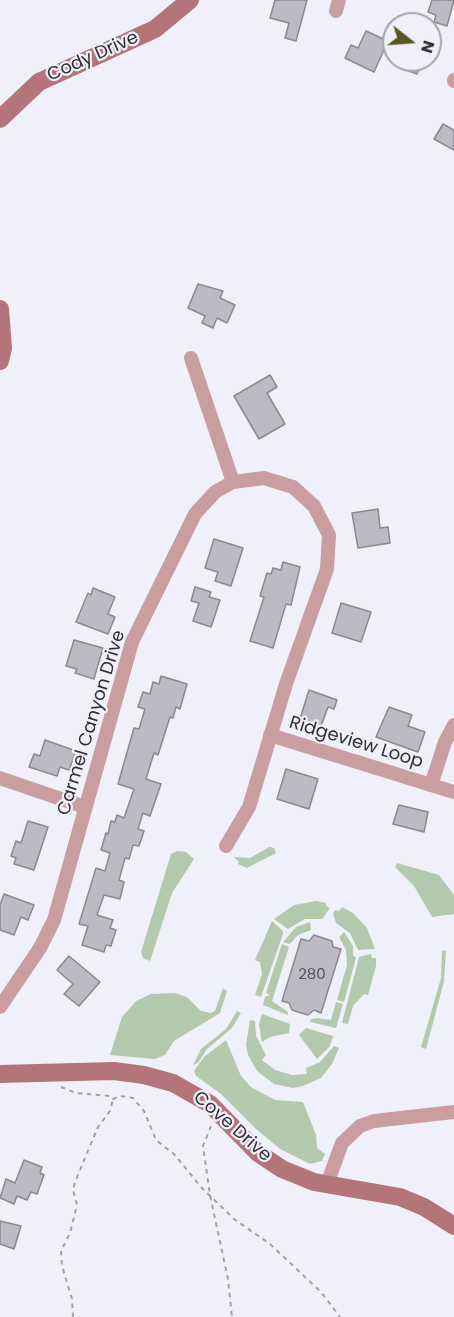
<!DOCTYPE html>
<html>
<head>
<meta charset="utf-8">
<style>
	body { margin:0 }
	#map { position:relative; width:454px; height:1317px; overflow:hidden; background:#eff0fa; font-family:Poppins,sans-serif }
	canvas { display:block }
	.north { position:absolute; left:382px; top:12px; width:60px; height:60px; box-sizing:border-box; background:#eff0fa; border:2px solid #a3a3ab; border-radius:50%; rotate:107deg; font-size:16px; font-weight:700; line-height:24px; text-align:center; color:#303034 }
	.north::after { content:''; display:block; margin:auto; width:21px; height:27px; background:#585925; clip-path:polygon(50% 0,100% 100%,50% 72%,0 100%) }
</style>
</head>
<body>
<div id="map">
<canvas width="454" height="1317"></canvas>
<div class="north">N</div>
</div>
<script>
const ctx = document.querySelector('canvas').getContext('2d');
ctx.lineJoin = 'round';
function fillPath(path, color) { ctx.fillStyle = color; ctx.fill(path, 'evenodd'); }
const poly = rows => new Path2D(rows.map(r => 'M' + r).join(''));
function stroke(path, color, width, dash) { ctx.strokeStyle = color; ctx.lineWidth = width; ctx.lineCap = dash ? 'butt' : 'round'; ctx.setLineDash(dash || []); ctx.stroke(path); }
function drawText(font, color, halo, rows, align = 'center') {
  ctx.font = font + ' Poppins,sans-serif'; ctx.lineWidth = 4.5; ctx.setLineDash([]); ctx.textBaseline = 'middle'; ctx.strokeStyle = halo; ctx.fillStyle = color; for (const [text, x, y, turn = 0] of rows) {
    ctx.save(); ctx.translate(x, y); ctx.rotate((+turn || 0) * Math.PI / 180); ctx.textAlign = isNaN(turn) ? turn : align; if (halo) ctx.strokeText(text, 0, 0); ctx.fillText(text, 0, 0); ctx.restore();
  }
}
fillPath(poly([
	[269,847,274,848,276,853,247,868,238,864,239,862,234,857,250,858],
	[177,851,186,852,194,859,172,893,150,961,143,958,141,952,171,854],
	[397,863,439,875,454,895,454,914,432,917,414,886,395,867],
	[316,901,326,903,326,906,330,908,322,919,305,919,288,929,274,919,294,905],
	[342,907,353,913,367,928,375,949,358,950,350,933,336,923,333,914,335,910,339,911],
	[272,921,283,931,283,934,261,997,255,995,262,974,260,962,255,960],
	[310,922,311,930,298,935,290,944,283,942,296,927],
	[344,932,353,946,353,955,356,958,344,1002,337,1000,347,965,346,950,339,937],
	[282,944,289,947,272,1001,288,1012,288,1015,263,1005,265,997,270,995,266,993],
	[446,950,444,981,426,1049,421,1047,441,978,442,951],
	[371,954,372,958,376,958,376,966,368,995,364,994,353,1006,348,1024,342,1023,359,957],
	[223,988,227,991,220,1013,174,1041,165,1055,155,1059,110,1055,122,1017,136,1001,151,994,175,993,187,997,201,1011,211,1013,215,1011],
	[336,1002,343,1004,336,1028,310,1022,311,1019,317,1018,331,1020],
	[237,1011,241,1013,232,1028,207,1049,198,1063,193,1065,201,1049,226,1029],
	[262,1014,290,1024,289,1033,270,1037,262,1042,259,1024],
	[250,1020,255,1021,256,1036,266,1055,262,1060,275,1070,292,1075,307,1074,306,1068,320,1062,334,1046,339,1048,332,1064,321,1078,303,1086,293,1088,274,1084,257,1071,248,1055,246,1045],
	[306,1028,333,1036,330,1046,317,1059,299,1035],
	[226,1040,241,1076,251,1087,275,1100,303,1102,316,1135,317,1148,325,1154,322,1161,310,1164,280,1149,255,1128,221,1094,196,1076,194,1071,204,1057]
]), '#b2c9ad');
const building = poly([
	[275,0,307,0,296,41,285,38,289,23,270,18,275,0],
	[432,0,454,0,447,26,434,22,436,15,428,12,432,0],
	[366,31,388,41,374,72,345,58,351,45,358,48,366,31],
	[404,60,423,60,417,74,401,68,404,60],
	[443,124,454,130,454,150,434,139,443,124],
	[198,284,223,291,220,298,235,305,227,323,217,318,213,328,202,323,205,316,188,308,198,284],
	[270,375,277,387,267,393,285,424,259,439,234,396,270,375],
	[378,509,380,528,388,527,390,543,358,548,352,513,378,509],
	[214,539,243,548,231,586,215,581,218,572,205,568,214,539],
	[283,562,300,567,291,605,286,604,273,648,250,641,264,597,260,596,267,573,271,574,273,568,281,570,283,562],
	[195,587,211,592,209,597,220,600,211,627,193,621,199,603,191,601,195,587],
	[93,588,115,597,108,614,115,617,108,634,76,622,88,593,91,595,93,588],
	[341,603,371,612,361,642,332,633,341,603],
	[74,640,103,648,94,679,75,673,77,669,66,666,74,640],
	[161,676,187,684,180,709,176,707,173,718,170,717,158,755,154,753,146,779,161,784,150,816,143,813,138,829,144,831,139,846,133,845,129,859,125,858,119,880,124,882,120,899,104,895,97,915,113,920,110,928,116,930,111,946,106,945,104,952,82,945,88,926,79,924,96,868,105,871,110,853,101,850,106,833,108,834,111,821,115,822,117,815,124,818,134,789,118,784,134,728,139,729,145,709,138,707,143,692,150,694,153,682,159,684,161,676],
	[309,690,337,700,334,709,328,707,320,729,299,722,309,690],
	[389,707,412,715,408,726,425,732,418,752,376,737,389,707],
	[45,740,76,751,69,770,60,767,57,776,29,767,34,754,40,756,45,740],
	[286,769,318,779,309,809,277,799,286,769],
	[399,805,428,812,424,832,393,824,399,805],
	[28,821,48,827,34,870,14,864,16,858,11,856,16,841,21,843,28,821],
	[4,894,34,905,28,920,21,917,14,935,0,930,0,905,4,894],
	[314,935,332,941,333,947,341,949,321,1013,314,1010,308,1015,292,1010,289,1003,282,1001,301,939,309,941,314,935],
	[69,956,100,982,79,1006,64,994,73,984,57,970,69,956],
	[24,1160,42,1167,40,1173,44,1175,37,1194,31,1192,27,1200,17,1196,14,1204,0,1198,6,1179,15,1183,24,1160],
	[0,1221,21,1226,14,1249,0,1244,0,1221]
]);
fillPath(building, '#bdbac4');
stroke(building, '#8a8891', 1.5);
stroke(poly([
	[61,1087,76,1093,110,1096,113,1099,120,1096,133,1098,144,1111,156,1140,174,1154,201,1187,234,1219,270,1244,321,1292,340,1317],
	[211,1126,203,1146,210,1195,228,1279,232,1317],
	[73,1317,72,1299,62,1266,61,1251,70,1233,77,1205,73,1190,75,1182,98,1127,110,1111,113,1099]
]), '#a0a1a8', 2, [4.5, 4.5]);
stroke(poly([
	[336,11,339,0],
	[454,81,454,80],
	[191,358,233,482],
	[270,735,454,792],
	[0,778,85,807],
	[431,785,445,742,454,725],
	[0,1007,40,948,54,920,132,642,195,514,215,492,233,482,264,478,293,487,314,506,329,535,327,569,286,684,249,807,226,846],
	[327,1184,342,1143,360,1126,374,1121,454,1112]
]), '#ca9ea0', 14);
stroke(poly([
	[0,119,39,82,155,29,190,0],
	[0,309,3,348,0,361],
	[0,1074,114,1071,144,1075,173,1083,210,1104,258,1153,282,1169,314,1182,400,1197,424,1207,454,1226]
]), '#b37579', 18);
drawText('15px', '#535258', null, [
	["280",312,975]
]);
drawText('18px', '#303034', '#eff0fa', [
	["Cody Drive",93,57,-24],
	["Carmel Canyon Drive",92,723,-73],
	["Ridgeview Loop",356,743,17],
	["Cove Drive",232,1127,41]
]);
</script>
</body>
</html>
